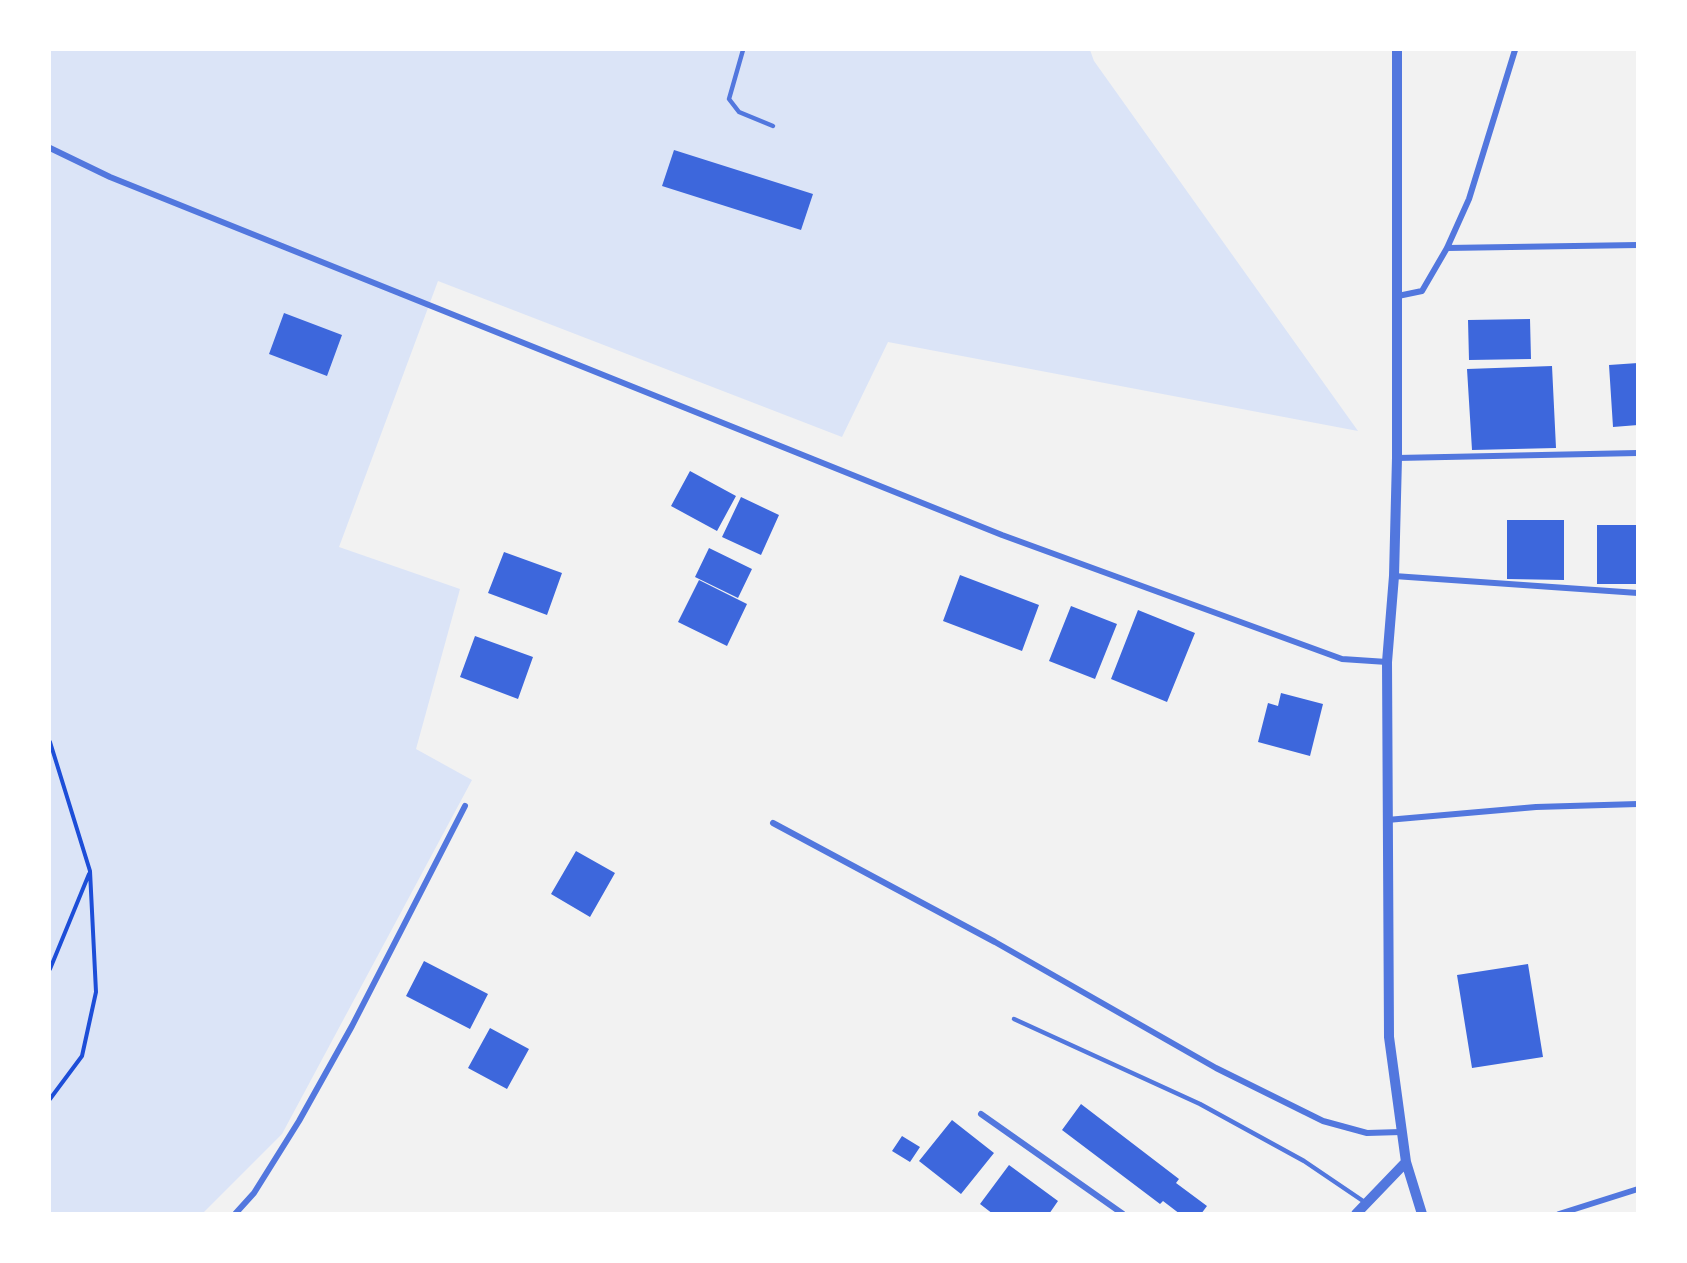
<!DOCTYPE html>
<html>
<head>
<meta charset="utf-8">
<style>
	body { margin:0 }
	#map { position:relative; width:1687px; height:1263px; overflow:hidden; background:#f2f2f2; font-family:Barlow,sans-serif }
	canvas { display:block }
	.frame { position:absolute; inset:0; border:51px solid #fff; pointer-events:none }
</style>
</head>
<body>
<div id="map">
<canvas width="1687" height="1263"></canvas>
<div class="frame"></div>
</div>
<script>
const ctx = document.querySelector('canvas').getContext('2d');
ctx.lineJoin = 'round';
function fillPath(path, color) { ctx.fillStyle = color; ctx.fill(path, 'evenodd'); }
const poly = rows => new Path2D(rows.map(r => 'M' + r).join(''));
function stroke(path, color, width, dash) { ctx.strokeStyle = color; ctx.lineWidth = width; ctx.lineCap = dash ? 'butt' : 'round'; ctx.setLineDash(dash || []); ctx.stroke(path); }
fillPath(poly([
	[50,50,1090,50,1094,61,1358,431,888,342,842,437,438,281,339,547,460,589,416,749,472,780,282,1134,203,1213,50,1213]
]), '#dbe4f7');
fillPath(poly([
	[674,150,813,194,801,230,662,186],
	[284,313,342,335,327,376,269,354],
	[1530,319,1531,359,1469,360,1468,320],
	[1638,363,1638,425,1613,427,1609,365],
	[1552,366,1556,448,1472,450,1467,369],
	[690,471,736,496,717,531,671,506],
	[741,497,779,515,761,555,722,537],
	[1507,520,1564,520,1564,580,1507,579],
	[1597,525,1638,525,1638,584,1597,584],
	[709,548,752,569,738,598,695,577],
	[504,552,562,573,547,615,488,593],
	[960,575,1039,605,1022,651,943,621],
	[699,580,747,604,727,646,678,622],
	[1071,606,1117,624,1095,679,1049,661],
	[1138,610,1195,633,1167,702,1111,679],
	[475,636,533,657,518,699,460,677],
	[1281,693,1323,704,1310,756,1258,742,1268,703,1278,706],
	[576,851,615,873,590,917,551,894],
	[424,961,488,994,470,1029,406,996],
	[1528,964,1543,1057,1472,1068,1457,975],
	[490,1028,529,1049,507,1089,468,1068],
	[1081,1104,1179,1179,1176,1183,1207,1206,1201,1214,1180,1214,1163,1201,1160,1204,1062,1130],
	[952,1120,994,1153,961,1194,919,1161],
	[902,1136,920,1147,910,1162,892,1151],
	[1009,1165,1058,1201,1049,1214,993,1214,980,1204]
]), '#3d67dc');
stroke(poly([
	[50,742,90,871,96,992,82,1056,50,1099],
	[50,969,89,874]
]), '#1d4ed8', 4);
stroke(poly([
	[743,50,729,99,739,112,773,126],
	[1014,1019,1200,1104,1304,1161,1366,1203]
]), '#5277de', 4.5);
stroke(poly([
	[50,148,110,177,1002,535,1342,659,1387,662],
	[1447,248,1638,245],
	[1398,296,1422,291,1447,248,1469,199,1515,50],
	[1397,458,1638,453],
	[1394,576,1638,593],
	[1387,820,1536,807,1638,804],
	[773,823,995,942,1216,1068,1323,1121,1367,1133,1401,1132],
	[981,1114,1123,1214],
	[235,1214,254,1193,299,1121,352,1026,465,806],
	[1559,1214,1638,1189]
]), '#5277de', 6);
stroke(poly([
	[1397,50,1397,458,1394,576,1387,662,1389,1037,1406,1162,1422,1214],
	[1356,1214,1406,1162]
]), '#5277de', 10);
</script>
</body>
</html>
